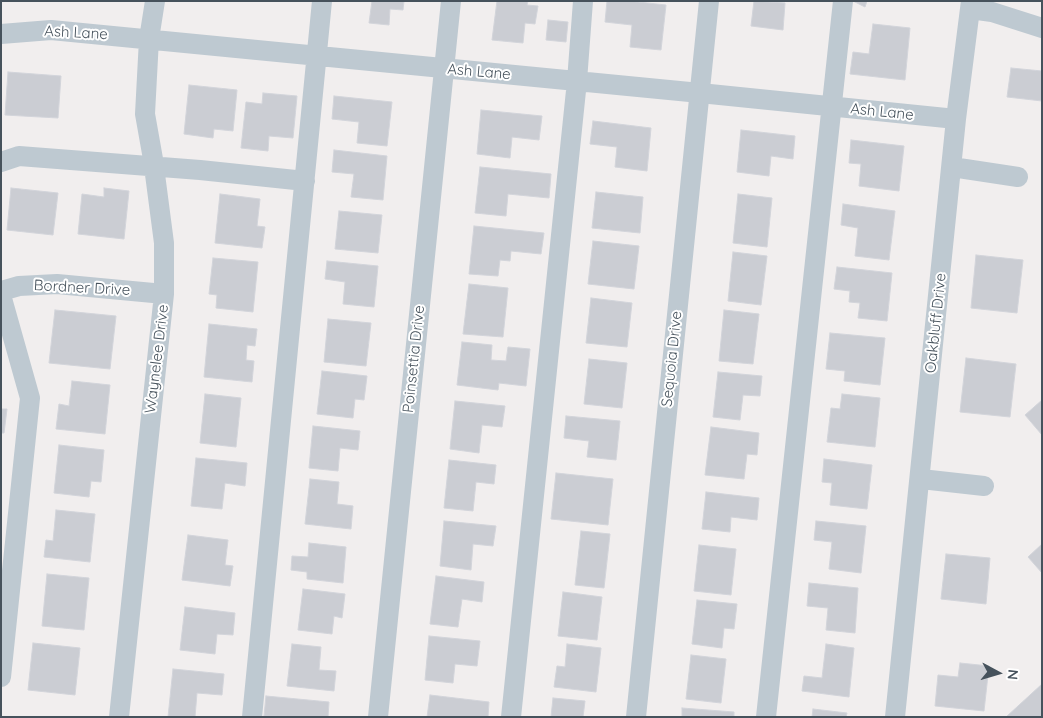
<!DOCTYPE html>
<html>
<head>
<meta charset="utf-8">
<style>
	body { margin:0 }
	#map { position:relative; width:1043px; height:718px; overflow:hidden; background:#f1eeee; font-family:Quicksand,sans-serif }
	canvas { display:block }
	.frame { position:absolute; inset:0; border:2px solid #46525c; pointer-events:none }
	.north { position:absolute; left:973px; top:648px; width:50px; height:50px; -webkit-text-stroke:4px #fff; paint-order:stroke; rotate:96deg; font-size:14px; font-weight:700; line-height:20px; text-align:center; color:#46525c }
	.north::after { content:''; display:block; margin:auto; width:18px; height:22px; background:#46525c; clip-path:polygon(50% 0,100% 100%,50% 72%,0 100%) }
</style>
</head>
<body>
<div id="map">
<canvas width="1043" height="718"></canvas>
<div class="frame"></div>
<div class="north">N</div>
</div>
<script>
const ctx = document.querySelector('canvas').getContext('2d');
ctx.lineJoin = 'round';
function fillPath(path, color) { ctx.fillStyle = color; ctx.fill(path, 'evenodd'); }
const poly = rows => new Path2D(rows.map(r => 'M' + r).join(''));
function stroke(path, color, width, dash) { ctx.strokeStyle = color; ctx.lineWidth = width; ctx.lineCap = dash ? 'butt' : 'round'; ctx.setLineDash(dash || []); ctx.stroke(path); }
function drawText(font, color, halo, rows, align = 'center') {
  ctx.font = font + ' Quicksand,sans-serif'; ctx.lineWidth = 4; ctx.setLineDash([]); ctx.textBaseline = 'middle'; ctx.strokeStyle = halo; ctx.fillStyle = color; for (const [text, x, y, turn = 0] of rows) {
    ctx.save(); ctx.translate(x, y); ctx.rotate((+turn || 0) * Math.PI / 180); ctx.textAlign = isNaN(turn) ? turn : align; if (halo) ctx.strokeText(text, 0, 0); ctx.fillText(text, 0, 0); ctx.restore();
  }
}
const building = poly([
	[372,1,404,1,403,10,390,9,389,25,369,23,372,1],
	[497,1,528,1,527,5,538,6,535,24,525,23,523,43,492,40,497,1],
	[607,1,629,1,666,5,661,50,630,47,632,25,605,22,607,1],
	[754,1,785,3,783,30,751,26,754,1],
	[853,1,867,1,865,7,853,1],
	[548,20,568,22,566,42,546,40,548,20],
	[873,24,910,28,905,80,850,74,853,52,869,54,873,24],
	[1011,68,1042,71,1042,101,1007,97,1011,68],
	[8,72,61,76,58,118,5,115,8,72],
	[189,85,237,90,233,131,214,129,213,138,184,134,189,85],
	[263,93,297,96,293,138,269,136,268,151,241,148,246,102,262,104,263,93],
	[334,96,392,102,387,146,357,143,359,122,332,119,334,96],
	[481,110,542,116,539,140,512,137,510,158,477,154,481,110],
	[593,121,651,128,647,171,615,167,617,147,590,144,593,121],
	[741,130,795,136,793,159,771,156,769,176,737,172,741,130],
	[851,140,904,146,899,191,859,186,861,164,849,163,851,140],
	[334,150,387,156,383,200,351,197,354,174,332,172,334,150],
	[480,167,551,174,549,198,508,194,506,216,475,213,480,167],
	[11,188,58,193,53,235,7,230,11,188],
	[104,188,129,191,124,239,78,234,82,194,104,197,104,188],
	[596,192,643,197,640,233,592,228,596,192],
	[220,194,260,199,257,226,265,227,262,248,215,243,220,194],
	[738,194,772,198,767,247,733,243,738,194],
	[843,204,895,211,889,260,855,256,858,228,841,225,843,204],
	[339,211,382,215,378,253,335,249,339,211],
	[474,226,544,233,541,254,511,251,510,261,500,260,498,276,469,274,474,226],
	[593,241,639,246,634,289,588,284,593,241],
	[733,252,767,256,761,305,728,301,733,252],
	[976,255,1023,260,1017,313,971,308,976,255],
	[213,258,258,262,253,312,216,308,217,295,209,294,213,258],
	[327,261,378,266,374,307,343,304,345,282,325,279,327,261],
	[837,267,892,273,887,321,858,318,860,303,849,302,850,291,834,289,837,267],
	[469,284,508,288,503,337,463,334,469,284],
	[591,298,632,303,627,347,586,343,591,298],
	[55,310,116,316,110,369,49,363,55,310],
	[724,310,759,314,753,364,719,361,724,310],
	[328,319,371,323,366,366,324,362,328,319],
	[209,324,257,329,255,346,247,345,246,360,254,361,252,382,204,377,209,324],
	[830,333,885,338,880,385,844,381,845,371,826,369,830,333],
	[462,342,492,345,491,360,506,361,508,347,530,349,526,386,499,383,498,390,457,385,462,342],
	[966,358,1016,364,1010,417,960,412,966,358],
	[589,359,627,363,622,408,584,404,589,359],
	[322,371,367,376,364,400,355,399,353,418,317,414,322,371],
	[718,372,762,376,760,396,743,395,740,420,713,417,718,372],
	[72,381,110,385,105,434,56,429,59,404,69,406,72,381],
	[205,394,241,398,236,447,200,443,205,394],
	[842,394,880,398,875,447,827,442,831,408,840,409,842,394],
	[1042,400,1042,435,1025,415,1042,400],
	[455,401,505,406,502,427,482,425,479,453,450,449,455,401],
	[1,409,7,409,4,433,1,433,1,409],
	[566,416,620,421,616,460,587,457,589,441,564,438,566,416],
	[313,426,360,431,358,450,340,448,338,471,309,468,313,426],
	[711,427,759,433,757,455,747,454,744,479,705,475,711,427],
	[59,445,104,450,101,482,91,481,89,497,54,493,59,445],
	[196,458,247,463,245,486,225,483,222,509,191,506,196,458],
	[824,459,872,465,867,509,830,505,832,483,822,482,824,459],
	[449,460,496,465,494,484,476,482,473,511,444,508,449,460],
	[556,473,613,479,608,525,551,519,556,473],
	[310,479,339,482,337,504,353,506,351,529,305,524,310,479],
	[706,492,759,498,757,520,731,517,730,532,702,529,706,492],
	[56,510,95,514,90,562,44,557,46,540,53,541,56,510],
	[444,521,496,526,493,546,473,544,471,570,440,566,444,521],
	[816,521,866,526,861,573,829,569,832,542,814,540,816,521],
	[581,531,610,534,604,588,575,585,581,531],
	[188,535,228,540,225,565,233,566,230,586,182,580,188,535],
	[309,543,346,547,343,583,307,579,307,572,291,570,292,556,308,557,309,543],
	[1042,544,1042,573,1028,557,1042,544],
	[699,545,736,549,731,595,694,591,699,545],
	[946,554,990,558,986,604,941,599,946,554],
	[47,574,89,578,84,630,42,626,47,574],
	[436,576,484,582,482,602,462,599,458,627,430,624,436,576],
	[809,583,858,588,855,633,826,630,828,608,807,606,809,583],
	[303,589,345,594,342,618,334,616,332,634,298,630,303,589],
	[563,592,602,597,597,640,558,636,563,592],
	[697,600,737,604,734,629,724,628,722,648,692,644,697,600],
	[185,607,235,613,233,635,217,634,215,654,180,650,185,607],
	[429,636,480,641,477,666,455,664,453,683,425,680,429,636],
	[33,643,80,648,75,695,28,690,33,643],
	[292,644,321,647,319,670,336,671,334,691,287,686,292,644],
	[567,644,601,648,596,692,554,687,557,666,565,667,567,644],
	[826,644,854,648,849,697,802,691,804,676,822,678,826,644],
	[691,655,726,659,721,703,686,699,691,655],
	[960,663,989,666,984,711,935,706,938,675,958,677,960,663],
	[173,669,224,674,222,695,197,693,195,717,168,717,173,669],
	[1042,684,1042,717,1006,717,1042,684],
	[430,695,489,702,488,717,427,717,430,695],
	[266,696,329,702,328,717,264,716,266,696],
	[553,698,585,701,583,717,551,717,553,698],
	[682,708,734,712,734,717,682,717,682,708],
	[813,709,847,713,846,717,812,717,813,709]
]);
fillPath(building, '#cbcdd3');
stroke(building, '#d2d4da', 1);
stroke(poly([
	[970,9,992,12,1042,28],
	[1,34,51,30,700,93,956,119],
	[1,162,19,156,200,170,305,181],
	[952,167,1018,177],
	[1,291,19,286,57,284,164,294],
	[1,295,30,398,1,677],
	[921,479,984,486],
	[119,717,164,294,164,243,153,159,145,114,149,39,155,1],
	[252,717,322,1],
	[378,717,451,1],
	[511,717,577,81,583,1],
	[636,717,709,1],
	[766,717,843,1],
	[895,717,956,119,971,1]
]), '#bec9d1', 20);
drawText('15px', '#46525c', '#fff', [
	["Ash Lane",76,33,3],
	["Ash Lane",479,72,5],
	["Ash Lane",882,112,6],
	["Bordner Drive",82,288,3],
	["Oakbluff Drive",936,323,-84],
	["Waynelee Drive",157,359,-83],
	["Poinsettia Drive",414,359,-84],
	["Sequoia Drive",672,359,-84]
]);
</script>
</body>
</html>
